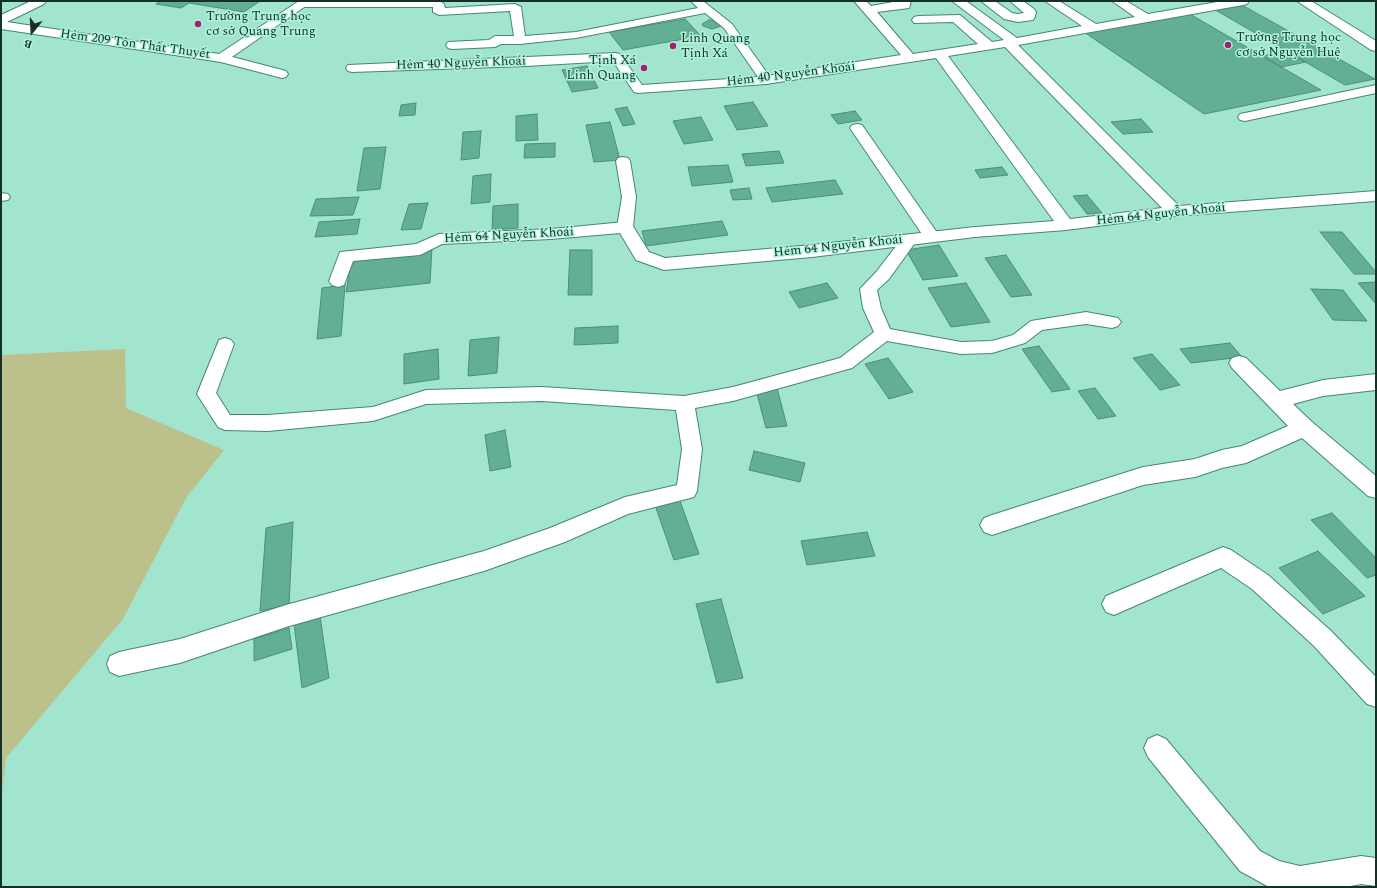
<!DOCTYPE html>
<html>
<head>
<meta charset="utf-8">
<style>
	body { margin:0 }
	#map { position:relative; width:1377px; height:888px; overflow:hidden; background:#a2e5ce; font-family:Spectral,serif }
	canvas { display:block }
	.frame { position:absolute; inset:0; border:2px solid #143027; pointer-events:none }
	.north { position:absolute; left:12px; top:12px; width:40px; height:40px; -webkit-text-stroke:3px #aff3db; paint-order:stroke; rotate:198deg; font-size:11px; font-weight:700; line-height:16px; text-align:center; color:#143027 }
	.north::after { content:''; display:block; margin:auto; width:14px; height:18px; background:#143027; clip-path:polygon(50% 0,100% 100%,50% 72%,0 100%) }
</style>
</head>
<body>
<div id="map">
<canvas width="1377" height="888"></canvas>
<div class="frame"></div>
<div class="north">B</div>
</div>
<script>
const ctx = document.querySelector('canvas').getContext('2d');
ctx.lineJoin = 'round';
function fillPath(path, color) { ctx.fillStyle = color; ctx.fill(path, 'evenodd'); }
const poly = rows => new Path2D(rows.map(r => 'M' + r).join(''));
function stroke(path, color, width, dash) { ctx.strokeStyle = color; ctx.lineWidth = width; ctx.lineCap = dash ? 'butt' : 'round'; ctx.setLineDash(dash || []); ctx.stroke(path); }
function drawText(font, color, halo, rows, align = 'center') {
  ctx.font = font + ' Spectral,serif'; ctx.lineWidth = 3; ctx.setLineDash([]); ctx.textBaseline = 'middle'; ctx.strokeStyle = halo; ctx.fillStyle = color; for (const [text, x, y, turn = 0] of rows) {
    ctx.save(); ctx.translate(x, y); ctx.rotate((+turn || 0) * Math.PI / 180); ctx.textAlign = isNaN(turn) ? turn : align; if (halo) ctx.strokeText(text, 0, 0); ctx.fillText(text, 0, 0); ctx.restore();
  }
}
fillPath(poly([
	[125,349,126,408,224,450,186,498,123,619,6,758,1,802,1,355]
]), '#bcc08a');
const building = poly([
	[161,1,260,1,244,12,189,3,181,8,156,4,161,1],
	[1240,4,1375,79,1345,85,1212,8,1240,4],
	[1188,13,1321,90,1204,114,1084,32,1188,13],
	[685,19,701,36,623,50,609,32,685,19],
	[709,20,715,20,722,24,721,26,712,29,703,26,702,24,709,20],
	[1287,51,1306,62,1281,67,1262,56,1287,51],
	[587,66,598,88,572,92,562,70,587,66],
	[753,102,768,126,737,130,724,106,753,102],
	[416,103,415,115,399,116,401,105,416,103],
	[627,107,635,124,623,126,615,109,627,107],
	[855,111,862,120,838,124,831,115,855,111],
	[537,114,538,140,516,141,516,116,537,114],
	[701,117,713,140,684,144,673,121,701,117],
	[1141,119,1153,132,1123,134,1111,122,1141,119],
	[610,122,620,160,594,162,586,125,610,122],
	[481,131,479,158,461,160,463,132,481,131],
	[555,143,555,157,524,158,525,144,555,143],
	[386,147,380,189,357,191,364,148,386,147],
	[779,151,784,163,746,166,742,154,779,151],
	[728,165,733,182,692,186,688,167,728,165],
	[1002,167,1008,175,980,178,975,170,1002,167],
	[491,174,490,202,471,204,473,176,491,174],
	[835,180,843,194,772,202,766,188,835,180],
	[749,188,752,199,733,200,730,190,749,188],
	[1087,195,1102,213,1087,214,1073,196,1087,195],
	[359,197,353,215,310,216,316,199,359,197],
	[428,203,421,229,401,230,409,204,428,203],
	[518,204,518,228,492,230,493,206,518,204],
	[360,219,357,234,315,237,319,222,360,219],
	[722,221,728,235,646,246,642,231,722,221],
	[1320,232,1342,232,1376,272,1376,274,1354,274,1320,232],
	[939,245,958,276,923,280,906,250,939,245],
	[432,248,430,283,346,292,352,256,432,248],
	[570,250,592,250,592,295,568,295,570,250],
	[1006,255,1032,295,1011,297,985,258,1006,255],
	[1376,282,1376,304,1358,283,1376,282],
	[827,283,838,298,799,308,789,292,827,283],
	[966,283,990,322,951,327,928,288,966,283],
	[345,285,341,336,317,339,322,288,345,285],
	[1311,289,1343,290,1367,321,1333,320,1311,289],
	[618,326,618,343,574,345,575,328,618,326],
	[499,337,497,373,468,376,470,340,499,337],
	[1230,343,1242,357,1191,363,1180,349,1230,343],
	[1039,346,1070,389,1052,392,1022,349,1039,346],
	[438,349,439,379,404,384,404,354,438,349],
	[1152,354,1180,385,1160,390,1133,358,1152,354],
	[888,358,913,392,889,399,865,364,888,358],
	[777,388,787,426,766,428,756,390,777,388],
	[1095,388,1116,416,1098,419,1078,391,1095,388],
	[505,430,511,467,490,471,485,435,505,430],
	[754,451,805,463,800,482,749,470,754,451],
	[679,498,699,554,674,560,655,505,679,498],
	[1332,513,1376,558,1376,575,1367,578,1311,520,1332,513],
	[293,522,289,605,260,611,266,528,293,522],
	[867,532,875,556,807,565,801,541,867,532],
	[1318,551,1365,596,1323,614,1279,568,1318,551],
	[721,599,743,678,717,683,696,604,721,599],
	[320,616,329,678,302,688,294,624,320,616],
	[289,628,292,649,254,661,254,639,289,628]
]);
fillPath(building, '#62af96');
stroke(building, '#4c8d78', 1);
const service = poly([
	[301,1,440,1,444,4,445,8,515,4,521,7,525,36,576,32,698,8,691,1,703,1,732,24,772,80,770,83,766,84,638,93,634,92,613,61,526,66,352,72,348,71,346,68,348,65,616,53,620,54,642,85,758,77,724,28,705,13,576,38,520,44,501,44,495,47,452,49,448,48,446,45,448,42,489,40,495,36,514,36,510,11,439,15,433,12,433,7,302,7,297,4,301,1],
	[221,54,286,71,288,74,286,77,282,78,217,61,215,58,217,55,221,54],
	[1376,85,1376,93,1245,121,1240,120,1238,117,1240,114,1245,113,1376,85],
	[857,124,862,125,938,234,940,237,938,240,932,242,926,240,850,128,852,125,857,124],
	[623,157,628,158,630,161,636,197,633,227,630,230,625,232,620,230,617,227,622,197,616,161,618,158,623,157],
	[1,193,8,194,10,197,8,200,1,201,1,193],
	[909,235,915,237,917,240,889,279,877,290,881,308,890,329,961,342,992,341,1013,335,1031,321,1086,312,1118,318,1121,322,1118,326,1112,328,1086,324,1042,330,1025,343,992,353,961,354,887,341,852,368,733,401,695,408,702,449,697,491,694,497,628,514,565,542,484,571,286,627,180,663,119,676,110,672,107,664,110,656,119,652,180,639,286,605,484,551,550,528,625,497,677,485,682,449,676,410,542,401,426,404,373,421,268,431,225,430,218,427,197,394,219,340,225,338,231,340,234,344,216,393,230,415,268,415,373,407,426,390,542,387,684,396,733,387,840,358,874,332,863,308,860,289,877,271,903,237,909,235],
	[1223,547,1231,550,1268,575,1330,630,1376,677,1376,707,1367,704,1314,646,1252,589,1221,568,1114,615,1106,612,1102,604,1106,596,1223,547],
	[1157,735,1166,739,1260,851,1279,861,1300,866,1361,856,1376,858,1376,886,1361,884,1345,887,1269,887,1240,871,1148,757,1144,748,1148,739,1157,735]
]);
const minor = poly([
	[31,1,46,1,44,4,7,22,219,54,299,1,313,1,226,61,221,62,1,29,1,15,31,1],
	[854,1,866,1,871,6,899,1,911,1,909,8,877,12,913,54,978,44,953,22,914,23,912,20,914,17,918,16,960,15,992,42,1004,40,952,1,966,1,1017,38,1082,26,1045,1,1059,1,1096,24,1135,17,1112,1,1126,1,1148,14,1223,1,1249,1,1247,4,1243,5,1018,45,1179,206,1376,191,1376,201,1175,216,1066,230,975,237,812,257,664,270,636,260,620,233,551,239,442,244,420,255,353,261,344,285,338,287,332,285,329,281,340,252,416,244,439,234,551,229,625,222,631,223,649,252,665,258,812,245,975,227,1054,221,936,58,766,84,761,83,759,80,761,77,766,76,901,55,854,1],
	[1005,47,1162,208,1070,219,948,56,1005,47],
	[981,1,995,1,1012,13,1018,14,1024,13,1010,1,1023,1,1034,9,1036,12,1035,17,1033,20,1018,22,1004,19,981,1],
	[1239,356,1246,358,1280,391,1323,380,1376,374,1376,390,1323,396,1293,404,1312,422,1376,476,1376,498,1368,496,1302,438,1246,463,1222,468,1195,477,1143,485,992,535,984,532,980,525,984,518,992,515,1143,467,1195,459,1222,450,1242,446,1288,426,1232,368,1229,363,1232,358,1239,356]
]);
const tertiary = poly([
	[1297,1,1311,1,1376,41,1376,51,1371,50,1297,1]
]);
stroke(service, '#458672', 2);
stroke(minor, '#458672', 2);
stroke(tertiary, '#458672', 2);
fillPath(service, '#fff');
fillPath(minor, '#fff');
fillPath(tertiary, '#fff');
for (const [x, y, r, color] of [
	[198,24,4,"#a5206c"],
	[1228,45,4,"#a5206c"],
	[673,46,4,"#a5206c"],
	[644,68,4,"#a5206c"]
]) { const dot = new Path2D(); dot.arc(x, y, r, 0, 2 * Math.PI); ctx.fillStyle = color; ctx.fill(dot); stroke(dot, '#aff3db', 1.5); }
drawText('13px', '#143027', '#aff3db', [
	["Trường Trung học",206,17],
	["cơ sở Quang Trung",206,32],
	["Trường Trung học",1236,38],
	["cơ sở Nguyễn Huệ",1236,53],
	["Linh Quang",681,39],
	["Tịnh Xá",681,54],
	["Tịnh Xá",636,61,"right"],
	["Linh Quang",636,76,"right"]
], 'left');
drawText('13px', '#143027', '#aff3db', [
	["Hẻm 209 Tôn Thất Thuyết",135,45,8],
	["Hẻm 40 Nguyễn Khoái",461,64,-2],
	["Hẻm 40 Nguyễn Khoái",791,75,-7],
	["Hẻm 64 Nguyễn Khoái",1161,215,-6],
	["Hẻm 64 Nguyễn Khoái",509,236,-3],
	["Hẻm 64 Nguyễn Khoái",838,247,-6]
]);
</script>
</body>
</html>
